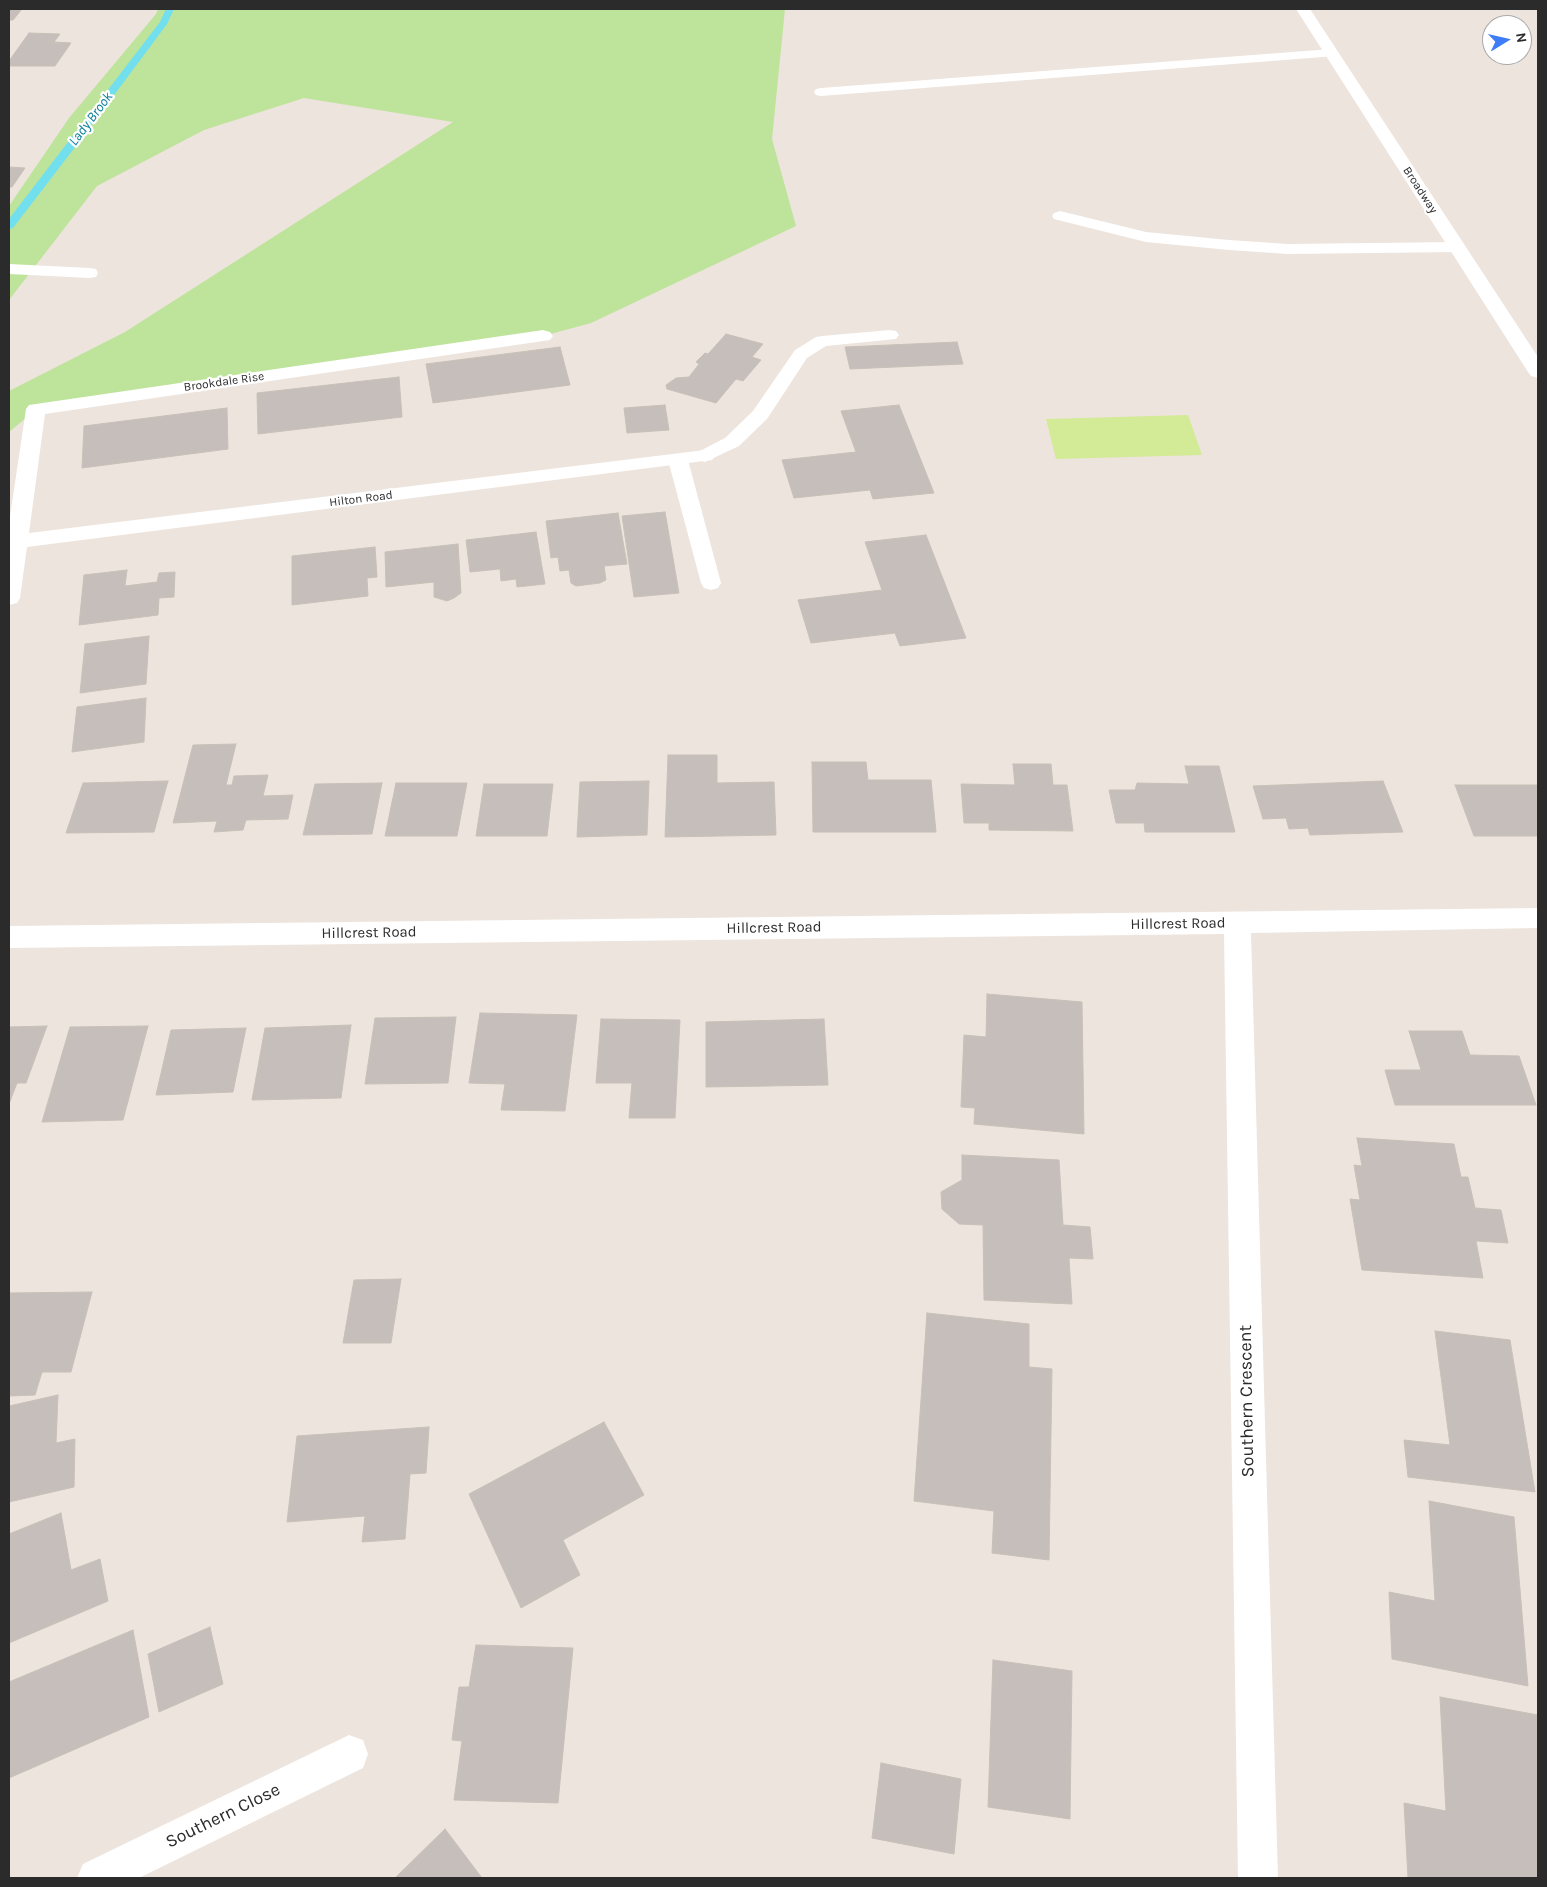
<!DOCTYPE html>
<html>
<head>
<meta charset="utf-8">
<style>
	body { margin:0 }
	#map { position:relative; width:1547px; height:1887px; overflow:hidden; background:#ede4dd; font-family:Karla,sans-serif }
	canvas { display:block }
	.frame { position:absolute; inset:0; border:10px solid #2b2b2b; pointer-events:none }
	.north { position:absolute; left:1482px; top:15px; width:50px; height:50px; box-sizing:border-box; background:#fff; border:1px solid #aaa; border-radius:50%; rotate:81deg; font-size:14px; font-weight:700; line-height:20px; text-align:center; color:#2b2b2b }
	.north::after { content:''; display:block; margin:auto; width:18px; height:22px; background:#3f7df8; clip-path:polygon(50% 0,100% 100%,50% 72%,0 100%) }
</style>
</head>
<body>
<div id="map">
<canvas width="1547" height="1887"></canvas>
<div class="frame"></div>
<div class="north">N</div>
</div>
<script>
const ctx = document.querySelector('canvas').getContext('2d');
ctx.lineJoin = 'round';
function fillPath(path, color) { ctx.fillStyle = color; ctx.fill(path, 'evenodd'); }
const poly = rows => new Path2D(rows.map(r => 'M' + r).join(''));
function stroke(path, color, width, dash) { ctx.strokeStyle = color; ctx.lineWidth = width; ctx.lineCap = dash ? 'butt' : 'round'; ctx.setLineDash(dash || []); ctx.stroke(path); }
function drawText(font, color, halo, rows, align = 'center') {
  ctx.font = font + ' Karla,sans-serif'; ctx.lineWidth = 4.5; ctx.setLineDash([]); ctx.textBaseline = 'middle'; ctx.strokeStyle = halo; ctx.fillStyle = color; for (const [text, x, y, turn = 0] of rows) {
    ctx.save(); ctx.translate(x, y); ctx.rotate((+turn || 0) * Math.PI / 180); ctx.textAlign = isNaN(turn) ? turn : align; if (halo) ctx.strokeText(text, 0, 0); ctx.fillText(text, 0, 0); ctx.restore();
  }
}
fillPath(poly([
	[158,9,785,9,772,139,796,226,591,323,543,336,37,409,9,432,9,391,125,332,453,122,304,98,204,130,97,186,9,300,9,206,69,118,156,14]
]), '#bee39a');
fillPath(poly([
	[1188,415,1202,455,1056,459,1046,419]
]), '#d3ea96');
fillPath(poly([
	[166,9,174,9,167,24,82,138,13,228,9,229,9,219,160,22,166,9]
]), '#71dfee');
const building = poly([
	[9,9,22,9,13,20,9,20,9,9],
	[29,33,60,34,54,42,71,43,55,66,9,66,9,61,29,33],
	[9,167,25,168,12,187,9,187,9,167],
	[726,334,763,344,752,357,761,360,743,381,736,379,716,403,667,389,666,385,676,378,689,377,699,364,696,362,705,353,708,354,726,334],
	[957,342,963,364,850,369,845,347,957,342],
	[560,347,570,385,433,403,426,364,560,347],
	[399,377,402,417,258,434,257,393,399,377],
	[665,405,669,430,627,433,624,408,665,405],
	[899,405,934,493,873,499,870,490,794,498,782,460,856,452,841,411,899,405],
	[227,408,228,449,82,468,84,426,227,408],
	[665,512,679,593,634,597,622,516,665,512],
	[618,513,627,564,604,566,606,580,600,583,576,586,571,583,569,570,560,571,558,557,551,558,546,521,618,513],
	[536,532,545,584,517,587,516,579,501,581,500,569,470,572,466,540,536,532],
	[926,535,966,638,900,646,895,633,811,643,798,600,882,590,865,542,926,535],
	[458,544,461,593,454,598,447,601,434,597,434,582,386,587,385,552,458,544],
	[375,547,377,577,367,578,368,596,292,605,292,556,375,547],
	[127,570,125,586,157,582,159,573,175,572,174,597,159,598,158,615,79,625,84,575,127,570],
	[149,636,146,684,80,693,85,644,149,636],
	[146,698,144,742,72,752,77,707,146,698],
	[236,744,226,785,232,785,234,776,268,775,263,796,293,795,288,819,246,820,243,830,214,832,217,821,173,823,193,745,236,744],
	[668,755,717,755,717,783,774,782,776,835,665,837,668,755],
	[812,762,866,762,868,780,931,780,936,832,813,832,812,762],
	[1013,764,1051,764,1053,785,1067,785,1073,831,989,830,989,823,964,823,961,784,1015,785,1013,764],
	[1185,766,1219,766,1235,832,1145,832,1144,823,1116,823,1109,790,1135,790,1137,783,1189,784,1185,766],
	[168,781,154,832,66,833,83,783,168,781],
	[649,781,647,835,577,837,580,782,649,781],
	[1383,781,1403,832,1310,835,1308,828,1289,829,1286,818,1263,819,1253,786,1383,781],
	[382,783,372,834,303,835,315,784,382,783],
	[396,783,467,783,457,836,385,836,396,783],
	[484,784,553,784,547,836,476,836,484,784],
	[1455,785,1538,785,1538,836,1474,836,1455,785],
	[987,994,1082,1002,1084,1134,974,1124,975,1108,961,1107,964,1035,986,1037,987,994],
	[480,1013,577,1015,565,1111,501,1110,505,1084,469,1083,480,1013],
	[456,1017,448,1083,365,1084,375,1018,456,1017],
	[601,1019,680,1020,675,1118,629,1118,632,1083,596,1083,601,1019],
	[824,1019,828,1085,706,1087,706,1022,824,1019],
	[351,1025,341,1098,252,1100,265,1028,351,1025],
	[47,1026,26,1083,17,1083,9,1104,9,1027,47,1026],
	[148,1026,123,1120,42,1122,70,1027,148,1026],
	[246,1028,233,1092,156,1095,171,1030,246,1028],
	[1409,1031,1462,1031,1470,1055,1519,1056,1536,1105,1395,1105,1385,1070,1421,1070,1409,1031],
	[1357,1138,1454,1144,1461,1177,1468,1177,1475,1208,1501,1210,1508,1243,1476,1241,1483,1278,1362,1270,1350,1199,1360,1200,1354,1165,1362,1166,1357,1138],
	[962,1155,1059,1160,1063,1225,1090,1227,1093,1259,1069,1258,1072,1304,984,1300,983,1225,959,1224,942,1209,941,1192,962,1180,962,1155],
	[401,1279,391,1343,343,1343,354,1280,401,1279],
	[92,1292,71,1372,42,1372,35,1395,9,1396,9,1293,92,1292],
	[927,1313,1029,1324,1029,1367,1052,1369,1049,1560,992,1553,994,1511,914,1501,927,1313],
	[1435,1331,1510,1340,1535,1492,1408,1477,1404,1440,1450,1445,1435,1331],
	[58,1395,56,1443,75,1439,74,1487,9,1502,9,1406,58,1395],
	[604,1422,644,1495,563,1540,580,1575,521,1608,469,1494,604,1422],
	[429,1427,426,1473,410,1474,405,1539,362,1542,365,1516,287,1522,297,1436,429,1427],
	[1429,1501,1514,1517,1528,1686,1392,1659,1389,1592,1435,1601,1429,1501],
	[61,1513,71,1570,100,1559,108,1601,9,1643,9,1534,61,1513],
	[210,1627,223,1684,159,1712,148,1654,210,1627],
	[133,1630,149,1717,9,1778,9,1682,133,1630],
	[476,1645,573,1648,558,1803,454,1800,462,1741,452,1740,459,1687,469,1687,476,1645],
	[993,1660,1072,1671,1070,1819,988,1807,993,1660],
	[1440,1697,1538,1715,1538,1878,1408,1878,1404,1803,1446,1811,1440,1697],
	[881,1763,961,1779,954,1854,872,1838,881,1763],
	[445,1829,482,1878,395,1878,445,1829]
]);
fillPath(building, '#c5beba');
stroke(building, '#c8c0b7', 1);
fillPath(poly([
	[1331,49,1338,53,1336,56,821,96,816,95,814,92,816,89,821,88,1331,49],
	[1060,211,1146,232,1229,240,1288,244,1457,242,1463,244,1465,247,1463,250,1457,252,1288,254,1229,250,1146,242,1054,219,1052,216,1054,213,1060,211],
	[9,264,90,268,96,269,98,273,96,277,90,278,9,274,9,264],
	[890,330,896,331,899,335,896,339,826,346,807,358,767,419,739,446,705,462,698,460,695,456,698,452,725,438,753,411,795,350,816,337,822,336,890,330],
	[678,454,685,456,688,460,721,583,718,588,711,590,704,588,701,583,668,460,671,456,678,454]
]), '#fff');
fillPath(poly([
	[1296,9,1310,9,1538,357,1538,378,1531,376,1528,372,1296,9],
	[543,330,550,332,553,336,550,340,45,414,29,533,705,450,712,452,715,456,712,460,27,547,20,598,17,603,9,605,9,523,26,409,29,405,543,330],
	[1538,908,1538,928,1251,933,1278,1878,1238,1878,1224,934,9,948,9,926,1538,908],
	[349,1735,363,1740,368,1754,363,1768,139,1878,77,1878,83,1864,349,1735]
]), '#fff');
drawText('12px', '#2b2b2b', '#fff', [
	["Broadway",1420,190,57],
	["Brookdale Rise",224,382,-8],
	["Hilton Road",361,499,-7]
]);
drawText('italic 14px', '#0e809c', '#fff', [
	["Lady Brook",91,119,-53]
]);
drawText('15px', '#2b2b2b', '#fff', [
	["Hillcrest Road",1178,924,-1],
	["Hillcrest Road",774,928,-1],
	["Hillcrest Road",369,933,-1]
]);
drawText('18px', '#2b2b2b', '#fff', [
	["Southern Crescent",1247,1401,-91],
	["Southern Close",223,1816,-26]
]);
</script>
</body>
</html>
